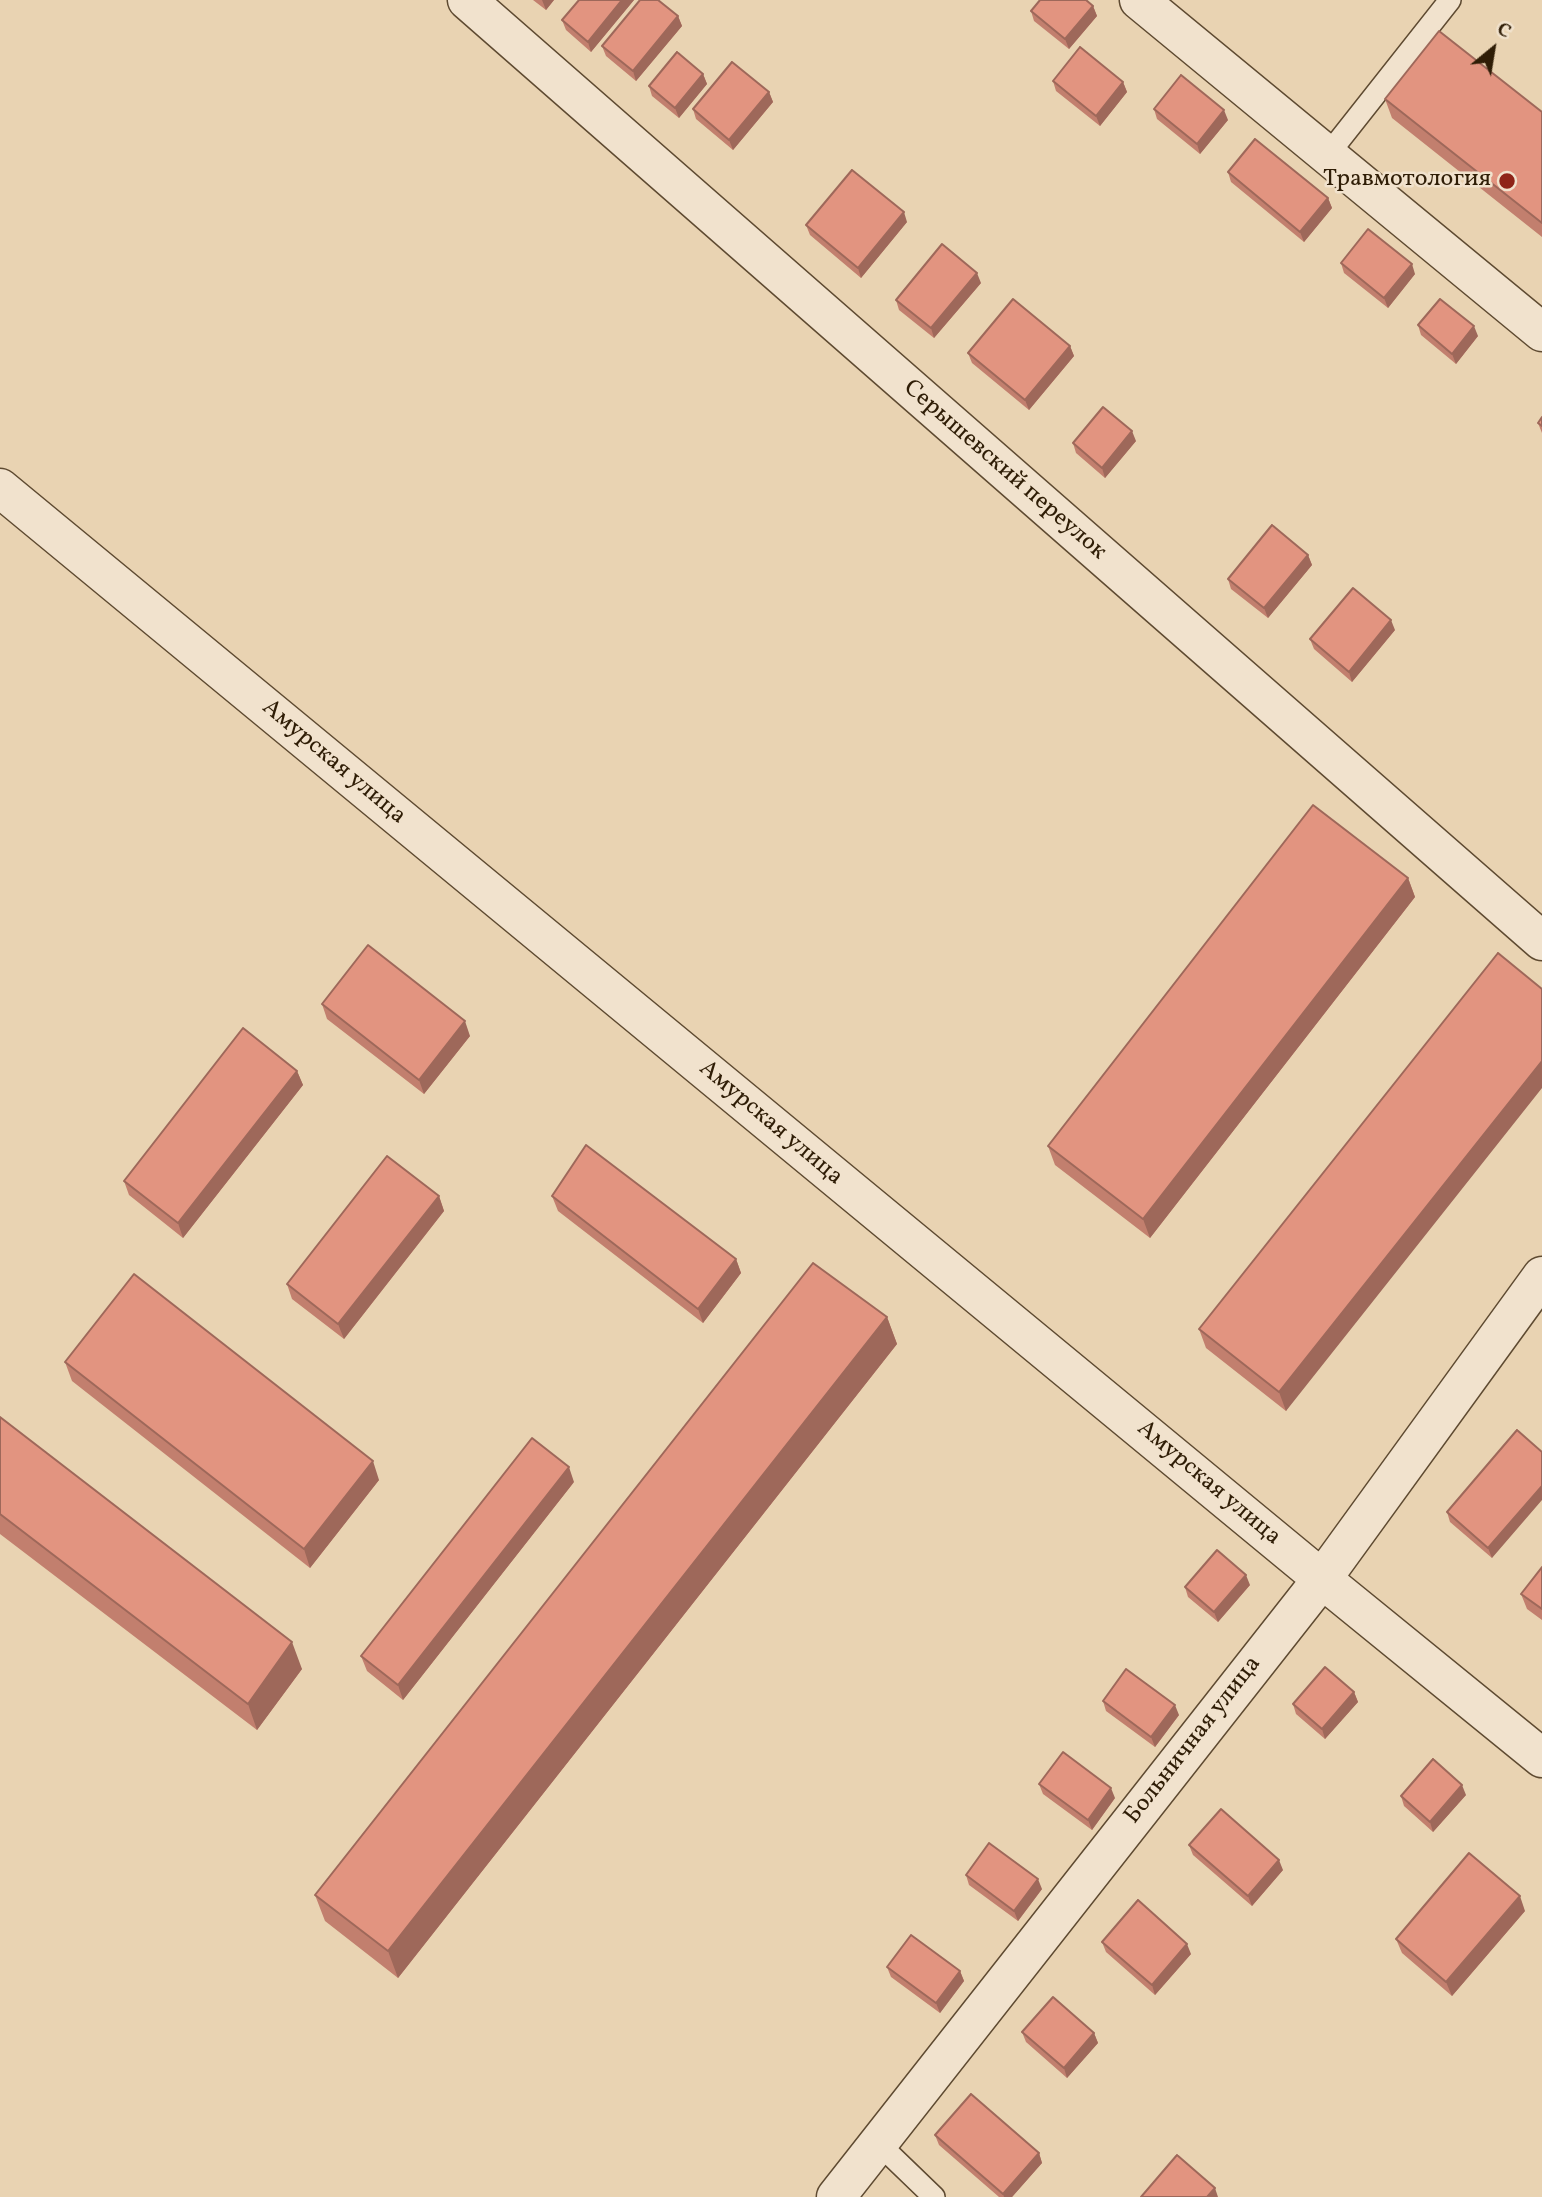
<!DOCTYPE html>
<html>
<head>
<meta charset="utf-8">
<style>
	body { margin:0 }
	#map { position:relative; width:1542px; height:2197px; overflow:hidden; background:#e9d3b2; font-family:Vollkorn,serif }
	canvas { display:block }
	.north { position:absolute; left:1458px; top:14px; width:70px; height:70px; -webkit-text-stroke:5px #f1e2cd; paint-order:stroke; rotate:30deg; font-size:19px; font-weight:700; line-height:28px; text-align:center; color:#2f1d06 }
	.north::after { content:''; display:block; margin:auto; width:24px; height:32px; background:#2f1d06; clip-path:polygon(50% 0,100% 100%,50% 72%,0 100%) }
</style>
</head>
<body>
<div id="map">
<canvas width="1542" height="2197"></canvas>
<div class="north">С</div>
</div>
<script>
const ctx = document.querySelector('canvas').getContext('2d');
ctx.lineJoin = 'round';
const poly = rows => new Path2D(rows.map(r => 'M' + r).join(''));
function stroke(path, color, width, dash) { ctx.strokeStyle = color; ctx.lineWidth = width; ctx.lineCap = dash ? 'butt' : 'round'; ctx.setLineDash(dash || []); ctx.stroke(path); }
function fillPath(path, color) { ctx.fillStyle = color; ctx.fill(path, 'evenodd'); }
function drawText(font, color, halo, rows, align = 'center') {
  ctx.font = font + ' Vollkorn,serif'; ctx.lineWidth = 5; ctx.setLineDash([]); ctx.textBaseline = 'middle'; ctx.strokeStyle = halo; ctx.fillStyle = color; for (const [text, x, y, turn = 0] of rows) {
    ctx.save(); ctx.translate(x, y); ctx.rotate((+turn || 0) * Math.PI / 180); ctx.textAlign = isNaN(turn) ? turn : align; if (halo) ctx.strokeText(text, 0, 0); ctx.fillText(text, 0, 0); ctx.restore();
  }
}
const service = poly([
	[1326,157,1450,0],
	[877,2142,934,2197]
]);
const minor = poly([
	[467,0,1542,941],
	[1139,0,1542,332],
	[0,488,1322,1579,1542,1758],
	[836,2197,1322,1579,1542,1276]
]);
stroke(service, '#5e4a31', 24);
stroke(minor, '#5e4a31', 41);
stroke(service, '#f1e2cd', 21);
stroke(minor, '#f1e2cd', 38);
fillPath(poly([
	[533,0,554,0,546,10],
	[579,0,634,0,591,52,566,30,562,20],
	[1093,6,1097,16,1069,49,1034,21,1031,11],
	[678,16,682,26,636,81,606,56,602,46],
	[703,74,707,84,679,118,652,96,649,86],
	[1053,81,1123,82,1127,92,1100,126,1056,91],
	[769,92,773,102,733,150,696,119,693,109],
	[1385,99,1542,112,1542,237,1392,118],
	[1154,109,1228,120,1200,154,1157,119],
	[1228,172,1328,198,1332,208,1304,242,1231,182],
	[907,222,861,278,810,235,806,225],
	[1341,263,1415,274,1388,308,1344,273],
	[981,283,934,338,899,310,896,300],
	[1418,325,1478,336,1456,364,1421,335],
	[1070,346,1074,356,1029,410,972,363,968,353],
	[1542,417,1542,433,1538,423],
	[1136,441,1105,478,1076,453,1073,443],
	[1308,555,1312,565,1268,618,1231,589,1228,579],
	[1395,630,1352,682,1314,649,1310,639],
	[1408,878,1415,897,1150,1238,1055,1165,1048,1146],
	[1542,989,1286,1411,1206,1348,1199,1329],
	[322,1004,470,1036,424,1094,327,1019],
	[297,1071,303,1085,183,1238,129,1195,124,1181],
	[439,1196,444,1211,344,1339,292,1299,287,1284],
	[552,1196,736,1259,741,1273,703,1323,558,1211],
	[887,1317,897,1344,398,1978,325,1921,315,1895],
	[65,1362,379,1480,310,1568,72,1381],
	[0,1417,302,1669,257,1730,0,1534],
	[1517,1430,1492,1558,1450,1522,1447,1512],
	[574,1482,403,1700,367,1671,361,1656],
	[1542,1567,1542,1620,1527,1609,1521,1594],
	[1250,1585,1218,1622,1188,1597,1185,1587],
	[1354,1692,1358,1702,1325,1739,1296,1714,1293,1704],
	[1103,1701,1179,1715,1155,1747,1106,1711],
	[1039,1784,1115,1798,1092,1830,1043,1794],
	[1466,1795,1433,1832,1404,1806,1401,1796],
	[1189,1845,1283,1870,1252,1906,1193,1855],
	[966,1875,1042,1889,1018,1921,969,1885],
	[1525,1911,1452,1996,1402,1953,1396,1939],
	[1102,1942,1191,1954,1155,1995,1106,1952],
	[887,1967,960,1971,964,1981,940,2013,891,1977],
	[1022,2032,1094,2033,1098,2043,1067,2078,1026,2042],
	[935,2135,1039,2153,1042,2163,1012,2197,999,2197,939,2145]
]), '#c27f6e');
fillPath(poly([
	[542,0,554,0,546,10],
	[622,0,634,0,591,52,588,42],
	[1093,6,1097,16,1069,49,1065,39],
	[678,16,682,26,636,81,633,71],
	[703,74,707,84,679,118,675,108],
	[1123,82,1127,92,1100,126,1096,116],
	[769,92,773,102,733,150,729,140],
	[1224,110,1228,120,1200,154,1197,144],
	[1328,198,1332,208,1304,242,1300,232],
	[904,212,907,222,861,278,858,268],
	[1412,264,1415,274,1388,308,1384,298],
	[977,273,981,283,934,338,931,328],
	[1474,326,1478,336,1456,364,1452,354],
	[1070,346,1074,356,1029,410,1025,400],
	[1132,431,1136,441,1105,478,1102,468],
	[1308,555,1312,565,1268,618,1264,608],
	[1391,620,1395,630,1352,682,1349,672],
	[1408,878,1415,897,1150,1238,1143,1219],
	[465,1021,470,1036,424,1094,419,1080],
	[1542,1061,1542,1088,1286,1411,1279,1392],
	[297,1071,303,1085,183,1238,178,1223],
	[439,1196,444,1211,344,1339,338,1324],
	[736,1259,741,1273,703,1323,698,1309],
	[887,1317,897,1344,398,1978,388,1951],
	[373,1461,379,1480,310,1568,304,1549],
	[569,1467,574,1482,403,1700,398,1685],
	[1542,1486,1542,1500,1492,1558,1488,1548],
	[1246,1575,1250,1585,1218,1622,1214,1612],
	[292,1642,302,1669,257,1730,248,1704],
	[1354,1692,1358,1702,1325,1739,1322,1729],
	[1175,1705,1179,1715,1155,1747,1151,1737],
	[1462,1785,1466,1795,1433,1832,1430,1822],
	[1111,1788,1115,1798,1092,1830,1088,1820],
	[1279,1860,1283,1870,1252,1906,1248,1896],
	[1038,1879,1042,1889,1018,1921,1014,1911],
	[1520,1896,1525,1911,1452,1996,1446,1982],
	[1187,1944,1191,1954,1155,1995,1152,1985],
	[960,1971,964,1981,940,2013,936,2003],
	[1094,2033,1098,2043,1067,2078,1064,2068],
	[1039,2153,1042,2163,1012,2197,1004,2197,1003,2194],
	[1215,2188,1218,2197,1207,2197]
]), '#9e685a');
const building = poly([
	[579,0,622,0,588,42,562,20,579,0],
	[640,0,658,0,678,16,633,71,602,46,640,0],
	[1040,0,1086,0,1093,6,1065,39,1031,11,1040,0],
	[1439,31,1542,112,1542,223,1385,99,1439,31],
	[1080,47,1123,82,1096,116,1053,81,1080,47],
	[677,52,703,74,675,108,649,86,677,52],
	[732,62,769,92,729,140,693,109,732,62],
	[1181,75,1224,110,1197,144,1154,109,1181,75],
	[1255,139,1328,198,1300,232,1228,172,1255,139],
	[852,170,904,212,858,268,806,225,852,170],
	[1368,229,1412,264,1384,298,1341,263,1368,229],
	[942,244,977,273,931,328,896,300,942,244],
	[1013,299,1070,346,1025,400,968,353,1013,299],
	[1440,299,1474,326,1452,354,1418,325,1440,299],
	[1103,407,1132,431,1102,468,1073,443,1103,407],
	[1542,417,1542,426,1538,423,1542,417],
	[1272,525,1308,555,1264,608,1228,579,1272,525],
	[1353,588,1391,620,1349,672,1310,639,1353,588],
	[1313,805,1408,878,1143,1219,1048,1146,1313,805],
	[368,945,465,1021,419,1080,322,1004,368,945],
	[1498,953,1542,989,1542,1061,1279,1392,1199,1329,1498,953],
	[243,1028,297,1071,178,1223,124,1181,243,1028],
	[586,1145,736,1259,698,1309,552,1196,586,1145],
	[387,1156,439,1196,338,1324,287,1284,387,1156],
	[813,1263,887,1317,388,1951,315,1895,813,1263],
	[134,1274,373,1461,304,1549,65,1362,134,1274],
	[0,1417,292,1642,248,1704,0,1514,0,1417],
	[1517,1430,1542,1452,1542,1486,1488,1548,1447,1512,1517,1430],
	[532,1438,569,1467,398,1685,361,1656,532,1438],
	[1217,1550,1246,1575,1214,1612,1185,1587,1217,1550],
	[1542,1567,1542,1609,1521,1594,1542,1567],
	[1325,1667,1354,1692,1322,1729,1293,1704,1325,1667],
	[1126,1669,1175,1705,1151,1737,1103,1701,1126,1669],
	[1063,1752,1111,1788,1088,1820,1039,1784,1063,1752],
	[1433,1759,1462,1785,1430,1822,1401,1796,1433,1759],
	[1221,1809,1279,1860,1248,1896,1189,1845,1221,1809],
	[989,1843,1038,1879,1014,1911,966,1875,989,1843],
	[1469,1853,1520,1896,1446,1982,1396,1939,1469,1853],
	[1138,1900,1187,1944,1152,1985,1102,1942,1138,1900],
	[911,1935,960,1971,936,2003,887,1967,911,1935],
	[1053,1997,1094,2033,1064,2068,1022,2032,1053,1997],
	[971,2094,1039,2153,1003,2194,935,2135,971,2094],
	[1177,2155,1215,2188,1207,2197,1141,2197,1177,2155]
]);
fillPath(building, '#e29480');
stroke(building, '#9e685a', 2);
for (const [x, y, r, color] of [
	[1507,181,9,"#8f2418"]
]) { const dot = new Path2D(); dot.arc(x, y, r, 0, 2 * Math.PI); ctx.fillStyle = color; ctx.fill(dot); stroke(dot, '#f1e2cd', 2.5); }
drawText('24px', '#2f1d06', '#f1e2cd', [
	["Травмотология",1491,181]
], 'right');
drawText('24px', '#2f1d06', '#f1e2cd', [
	["Серышевский переулок",1004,471,41],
	["Амурская улица",333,763,40],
	["Амурская улица",770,1124,40],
	["Амурская улица",1208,1484,40],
	["Больничная улица",1194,1741,-52]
]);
</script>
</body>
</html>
